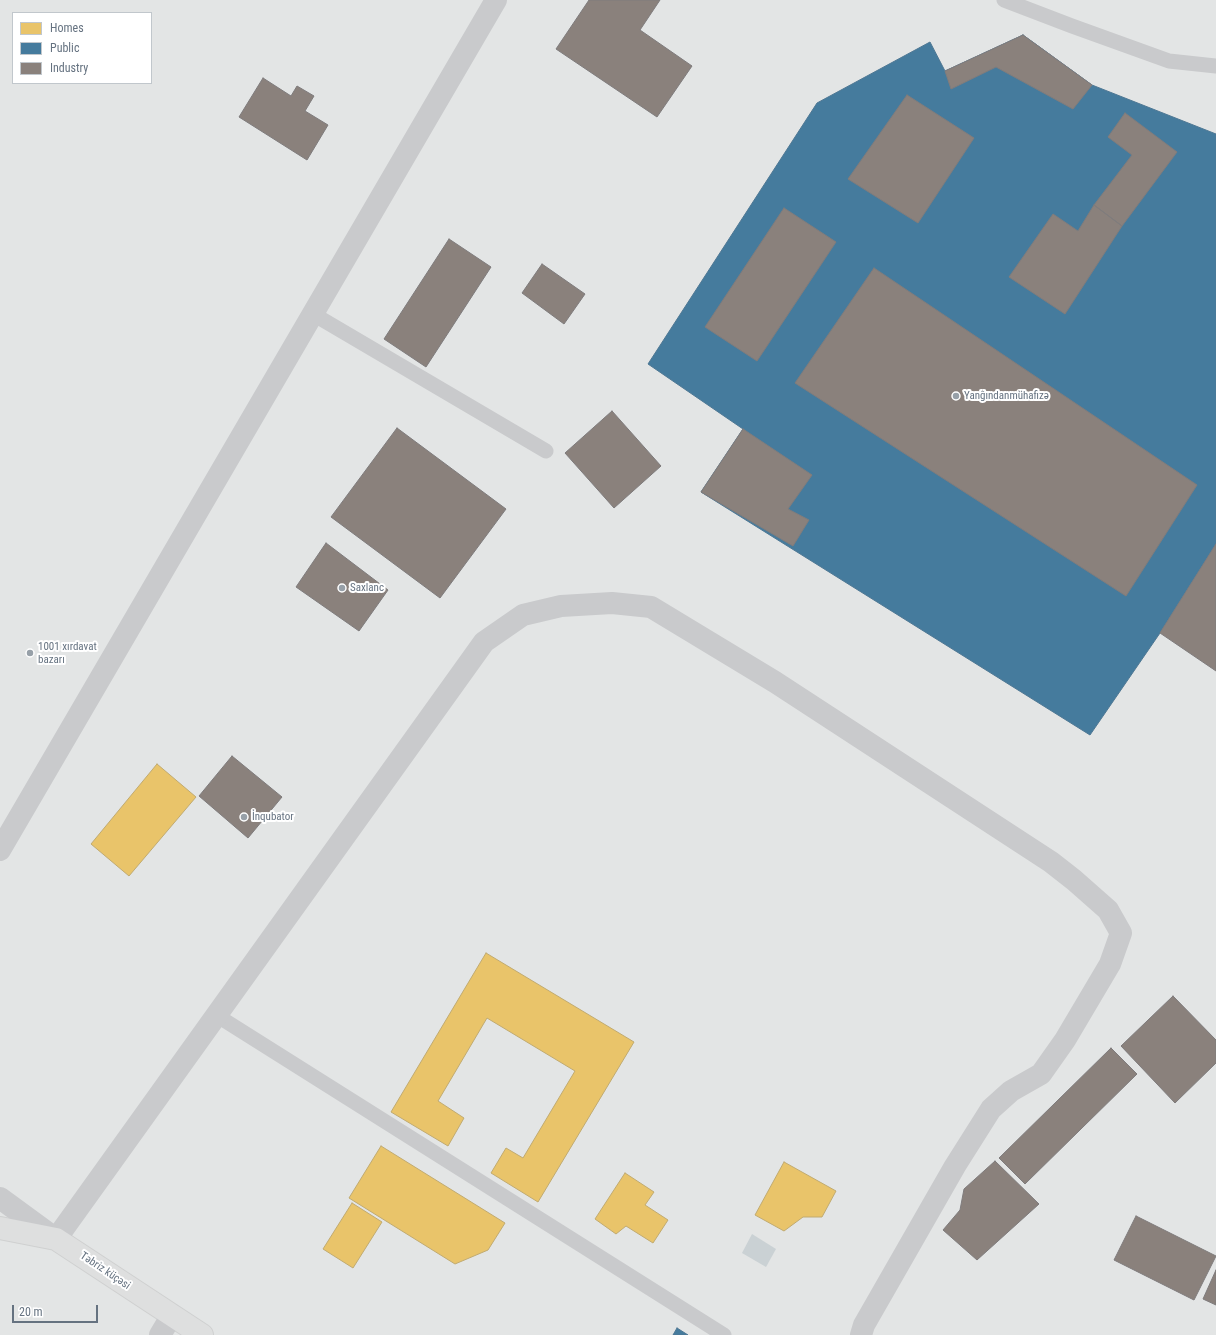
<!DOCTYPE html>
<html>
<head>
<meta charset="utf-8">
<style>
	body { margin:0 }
	#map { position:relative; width:1216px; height:1335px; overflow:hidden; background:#f3f4f2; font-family:"Roboto Condensed",sans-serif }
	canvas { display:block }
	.legend { position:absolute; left:12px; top:12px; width:140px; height:72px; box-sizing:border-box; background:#fff; border:1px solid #c1c7cc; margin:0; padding:5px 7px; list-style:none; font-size:12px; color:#657280 }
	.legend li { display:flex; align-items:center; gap:8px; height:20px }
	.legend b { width:20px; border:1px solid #c1c7cc }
	.scale { position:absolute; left:12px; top:1305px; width:86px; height:18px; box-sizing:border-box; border:2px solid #657280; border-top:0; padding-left:5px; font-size:12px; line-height:14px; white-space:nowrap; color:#657280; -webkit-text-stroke:3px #fff; paint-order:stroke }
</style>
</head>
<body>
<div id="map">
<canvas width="1216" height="1335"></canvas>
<ul class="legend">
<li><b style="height:11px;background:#e9c46a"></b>Homes</li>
<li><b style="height:11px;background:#457b9d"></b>Public</li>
<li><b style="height:11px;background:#8a817c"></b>Industry</li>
</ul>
<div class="scale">20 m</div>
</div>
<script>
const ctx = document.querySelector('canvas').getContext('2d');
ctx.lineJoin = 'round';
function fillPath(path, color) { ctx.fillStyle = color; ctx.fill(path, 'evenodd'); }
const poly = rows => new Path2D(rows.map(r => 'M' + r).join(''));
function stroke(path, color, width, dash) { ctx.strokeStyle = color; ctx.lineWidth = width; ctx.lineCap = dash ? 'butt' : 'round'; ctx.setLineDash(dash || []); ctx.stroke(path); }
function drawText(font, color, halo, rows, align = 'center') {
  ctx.font = font + ' "Roboto Condensed",sans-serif'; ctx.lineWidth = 4; ctx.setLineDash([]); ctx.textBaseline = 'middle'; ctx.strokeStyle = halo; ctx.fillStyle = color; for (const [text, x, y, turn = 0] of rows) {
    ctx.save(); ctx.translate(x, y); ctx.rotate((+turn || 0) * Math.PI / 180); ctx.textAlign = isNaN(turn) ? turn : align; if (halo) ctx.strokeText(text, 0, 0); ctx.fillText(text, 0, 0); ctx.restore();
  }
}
fillPath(poly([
	[0,0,1216,0,1216,1335,0,1335],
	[13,13,151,13,151,83,13,83]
]), '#e3e5e5');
fillPath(poly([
	[752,1234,776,1249,766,1267,742,1253]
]), '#cad1d4');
const homes = poly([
	[157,764,196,797,129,876,91,844,157,764],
	[486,953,634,1042,538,1202,491,1173,506,1148,523,1158,575,1071,487,1018,438,1101,464,1118,448,1146,391,1112,486,953],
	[381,1146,505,1223,488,1250,455,1264,349,1198,381,1146],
	[784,1162,836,1191,822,1217,803,1217,784,1231,755,1215,784,1162],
	[625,1173,654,1192,645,1205,668,1220,653,1243,626,1226,616,1234,595,1219,625,1173],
	[352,1203,382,1222,353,1268,323,1249,352,1203]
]);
fillPath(homes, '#e9c46a');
stroke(homes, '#c1ab71', 1);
const public = poly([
	[1023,35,1092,85,1216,134,1216,544,1160,633,1090,735,701,492,743,429,648,364,817,103,930,42,945,71,1023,35],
	[677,1328,688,1335,673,1335,677,1328]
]);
fillPath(public, '#457b9d');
stroke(public, '#4f7894', 1);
const industry = poly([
	[589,0,660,0,640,30,692,66,657,117,556,49,589,0],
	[1023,35,1092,85,1073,109,996,67,951,89,945,71,1023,35],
	[263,78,291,96,297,86,314,96,305,111,328,125,307,160,239,117,263,78],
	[907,95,974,138,918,223,848,179,907,95],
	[1125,113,1177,152,1122,226,1094,205,1132,155,1108,137,1125,113],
	[1094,205,1122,226,1065,314,1009,277,1053,214,1078,231,1094,205],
	[784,208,836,242,757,361,705,327,784,208],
	[449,239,491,267,426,367,384,339,449,239],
	[542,264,585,294,564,324,522,293,542,264],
	[874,268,1197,485,1126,596,795,383,874,268],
	[612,411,661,466,614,508,565,453,612,411],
	[397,428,506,509,440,598,331,517,397,428],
	[743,429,812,475,788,509,809,520,793,546,701,492,743,429],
	[326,543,388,590,359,631,296,587,326,543],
	[1216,544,1216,671,1160,633,1216,544],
	[232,756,282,797,248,838,199,796,232,756],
	[1173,996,1216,1040,1216,1063,1175,1103,1121,1046,1173,996],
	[1111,1048,1137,1074,1025,1184,999,1158,1111,1048],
	[995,1161,1039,1204,977,1260,943,1230,960,1210,964,1189,995,1161],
	[1136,1216,1216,1256,1194,1300,1114,1260,1136,1216],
	[1216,1270,1216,1305,1203,1299,1216,1270]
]);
fillPath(industry, '#8a817c');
stroke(industry, '#7f7c7d', 1);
const secondary = poly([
	[0,1228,56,1239,202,1335]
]);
stroke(secondary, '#cfd0d0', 24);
stroke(poly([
	[1004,0,1072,26,1169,61,1216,66],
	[313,314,546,451],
	[216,1015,724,1335]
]), '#c9cacc', 15);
stroke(poly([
	[0,850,496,0],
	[0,1198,56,1239,484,642,523,615,561,606,612,603,651,607,775,682,1051,862,1074,880,1108,910,1121,933,1110,964,1065,1040,1041,1074,1011,1091,991,1109,955,1166,864,1325,861,1335],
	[160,1335,172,1315]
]), '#c9cacc', 22);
stroke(secondary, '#dedfdf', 22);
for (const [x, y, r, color] of [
	[956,396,4,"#97a0a8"],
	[342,588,4,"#97a0a8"],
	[30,653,4,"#97a0a8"],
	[244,817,4,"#97a0a8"]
]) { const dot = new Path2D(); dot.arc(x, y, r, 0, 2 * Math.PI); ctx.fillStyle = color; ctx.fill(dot); stroke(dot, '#fff', 1.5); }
drawText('11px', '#657280', '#fff', [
	["Yanğındanmühafizə",964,396],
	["Saxlanc",350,588],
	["1001 xırdavat",38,647],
	["bazarı",38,660],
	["İnqubator",252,817]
], 'left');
drawText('11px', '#657280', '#fff', [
	["Təbriz küçəsi",105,1271,34]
]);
</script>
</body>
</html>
